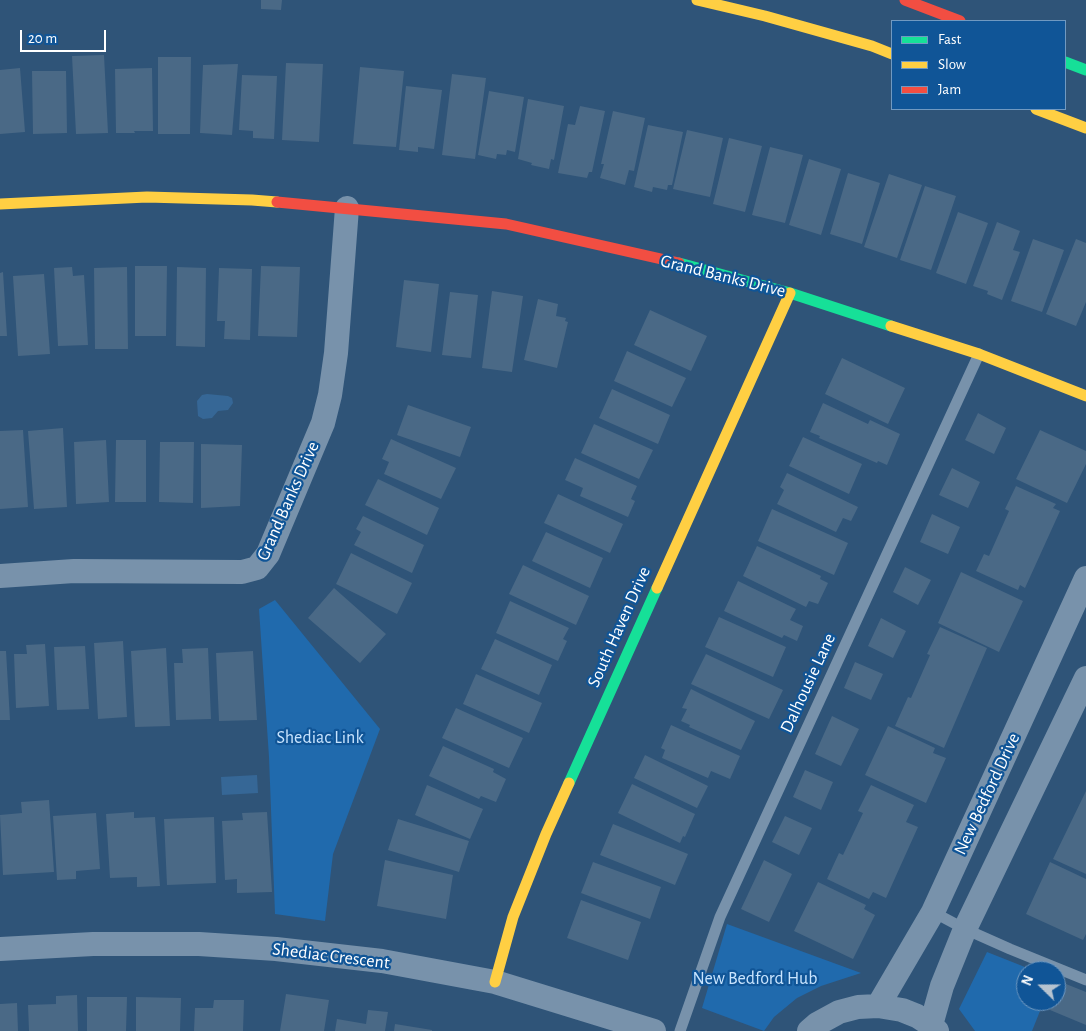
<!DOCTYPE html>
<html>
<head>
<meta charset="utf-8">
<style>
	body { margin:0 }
	#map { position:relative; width:1086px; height:1031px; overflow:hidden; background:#2f5478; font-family:"Alegreya Sans",sans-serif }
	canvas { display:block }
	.legend { position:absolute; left:891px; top:20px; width:175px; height:90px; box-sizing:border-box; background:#105597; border:1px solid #7099c1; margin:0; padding:6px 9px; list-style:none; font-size:15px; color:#fff }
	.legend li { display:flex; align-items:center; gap:10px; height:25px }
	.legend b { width:25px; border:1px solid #7099c1 }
	.north { position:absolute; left:1016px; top:961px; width:50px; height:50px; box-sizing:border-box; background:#105597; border:1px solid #7099c1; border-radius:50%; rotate:292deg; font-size:14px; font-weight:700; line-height:20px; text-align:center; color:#fff }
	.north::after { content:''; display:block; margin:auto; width:18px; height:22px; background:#b6c3d0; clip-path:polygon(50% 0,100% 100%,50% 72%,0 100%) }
	.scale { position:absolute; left:20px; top:30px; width:86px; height:22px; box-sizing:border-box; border:2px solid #fff; border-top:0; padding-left:6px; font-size:15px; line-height:18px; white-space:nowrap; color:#fff; -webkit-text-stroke:4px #105597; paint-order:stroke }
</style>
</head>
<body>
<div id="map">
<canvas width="1086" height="1031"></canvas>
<ul class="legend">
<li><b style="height:6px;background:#16e098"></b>Fast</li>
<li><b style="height:6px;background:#ffcf43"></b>Slow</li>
<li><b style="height:6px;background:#f24e42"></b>Jam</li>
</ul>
<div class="north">N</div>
<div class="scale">20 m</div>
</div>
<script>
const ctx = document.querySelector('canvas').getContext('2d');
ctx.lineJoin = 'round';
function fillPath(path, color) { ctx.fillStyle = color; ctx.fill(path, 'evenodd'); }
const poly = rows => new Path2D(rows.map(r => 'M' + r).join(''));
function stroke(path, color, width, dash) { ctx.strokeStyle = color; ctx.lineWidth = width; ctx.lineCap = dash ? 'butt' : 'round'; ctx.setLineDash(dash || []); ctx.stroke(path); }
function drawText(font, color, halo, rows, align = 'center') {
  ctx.font = font + ' "Alegreya Sans",sans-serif'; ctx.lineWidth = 4.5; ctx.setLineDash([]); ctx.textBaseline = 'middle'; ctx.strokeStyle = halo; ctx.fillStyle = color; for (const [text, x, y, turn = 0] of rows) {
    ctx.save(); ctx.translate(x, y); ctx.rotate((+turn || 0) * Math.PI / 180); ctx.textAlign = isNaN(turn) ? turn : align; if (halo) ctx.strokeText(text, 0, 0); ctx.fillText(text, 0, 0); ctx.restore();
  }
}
fillPath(poly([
	[275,600,380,729,333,854,325,921,275,914,269,757,259,609],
	[727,924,861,973,821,986,797,998,774,1017,764,1031,702,1008],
	[987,952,1035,971,1026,971,1026,1001,1044,1001,1032,1031,975,1031,959,1009]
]), '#206aad');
fillPath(poly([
	[207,394,228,396,232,398,233,403,228,410,218,411,212,418,203,419,198,416,197,401,202,395],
	[257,775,258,793,222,795,221,777]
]), '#366796');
fillPath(poly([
	[261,0,282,0,281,10,261,9],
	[104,55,108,133,76,134,72,56],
	[158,57,191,57,190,134,158,134],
	[286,63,323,64,319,142,282,140],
	[238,64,232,135,200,133,203,65],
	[360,67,404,71,396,147,353,144],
	[20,68,25,132,0,134,0,70],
	[152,68,153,131,134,131,135,133,116,133,115,69],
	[32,71,66,71,67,133,33,134],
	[452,74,486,78,475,159,442,155],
	[242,75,277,76,274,139,253,138,253,131,239,130],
	[406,86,442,90,434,149,418,147,418,152,399,150],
	[489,91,524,97,515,152,507,150,506,155,497,154,496,159,478,155],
	[528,99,564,106,554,160,551,159,549,169,531,165,532,163,518,159],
	[580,106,605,111,592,172,589,172,587,178,558,173,568,124,575,125],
	[613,111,645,118,634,171,629,170,625,185,600,178,604,164,601,164],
	[648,125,683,132,672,185,668,185,667,190,653,187,652,192,634,187],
	[687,130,723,138,710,197,673,189],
	[729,138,762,146,745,212,713,204],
	[770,147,803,155,785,223,752,215],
	[809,159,841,169,821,235,789,225],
	[848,173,880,183,862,244,830,234],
	[889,174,922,185,897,258,864,247],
	[925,186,956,196,931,270,900,260],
	[958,212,988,223,966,284,936,273],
	[997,222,1020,231,1013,250,1020,252,1002,300,987,294,988,291,973,286],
	[1033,239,1064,250,1042,312,1011,301],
	[1076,239,1086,243,1086,302,1076,326,1046,314],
	[135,266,167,266,166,336,135,336],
	[261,266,300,267,297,337,258,336],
	[72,267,73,276,84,275,88,345,58,346,54,268],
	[127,267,128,349,95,349,94,268],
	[177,267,206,268,205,347,176,346],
	[219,268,252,269,250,340,224,339,225,321,217,321],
	[3,272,7,336,0,336,0,273],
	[44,274,50,354,18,356,13,276],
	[404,280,439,284,431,352,396,347],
	[492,291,523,296,512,372,482,368],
	[450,292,478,295,471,358,442,355],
	[538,299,558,304,556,316,566,318,565,321,568,322,557,368,524,360],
	[650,310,707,336,691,371,634,345],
	[627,351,686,378,672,407,614,381],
	[842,358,905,388,888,424,825,394],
	[612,389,670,415,658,444,599,418],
	[823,403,868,424,870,420,900,434,887,465,878,461,877,463,819,438,820,436,810,432],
	[408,405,471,427,460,457,397,435],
	[978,413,1006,428,994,454,965,440],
	[594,424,653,450,639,479,581,453],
	[63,428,67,507,34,509,28,431],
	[23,430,28,507,0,509,0,431],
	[1040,430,1086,451,1086,464,1067,503,1016,479],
	[803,437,862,464,849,494,789,466],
	[391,439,456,468,441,499,384,474,389,462,382,459],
	[106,440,109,502,76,504,74,442],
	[116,440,146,440,146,502,115,502],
	[160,442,194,442,193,503,159,502],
	[201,444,242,445,240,506,201,508],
	[575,458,637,486,631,499,635,501,628,517,580,496,583,488,565,480],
	[952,468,980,482,968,508,939,495],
	[787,473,858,507,851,521,843,518,836,532,777,504,784,490,780,487],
	[378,479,439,508,427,535,365,505],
	[1016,486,1056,504,1053,508,1060,511,1025,588,1020,585,1018,590,976,571,984,554,989,556,1009,511,1005,509],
	[558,494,623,524,610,553,544,523],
	[772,509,848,543,834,575,758,541],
	[932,514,960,527,948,554,920,542],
	[363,516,424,545,412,573,354,545,361,532,356,529],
	[546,532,603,558,590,588,532,561],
	[757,546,821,576,820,579,828,583,818,604,809,601,806,607,743,576],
	[351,553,412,583,397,614,336,584],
	[523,565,589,596,576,625,509,594],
	[905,567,931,580,918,605,893,592],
	[961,572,1023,601,999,652,938,623],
	[738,581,796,609,790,620,803,626,797,641,784,635,782,638,724,611],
	[334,588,386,634,360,663,308,618],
	[510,601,569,628,563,639,567,641,558,661,496,633],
	[719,617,786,647,773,677,705,647],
	[881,618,906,631,893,658,868,646],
	[940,627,987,648,944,748,895,726,908,697,911,698,930,655,927,654],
	[495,639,552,665,539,695,481,669],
	[123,641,127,717,98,719,94,643],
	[45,644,49,706,16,708,14,654,27,654,26,645],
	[85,646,89,709,57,710,54,647],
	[166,648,170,726,135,727,131,651],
	[208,648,211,719,176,720,174,663,183,663,182,649],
	[0,651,6,651,10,720,0,720],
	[253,651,257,720,219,721,216,653],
	[706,654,783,690,769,719,691,684],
	[855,662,883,674,871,700,844,688],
	[476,674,542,703,529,733,463,704],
	[691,689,755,721,741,750,689,727,690,725,681,721,687,709,682,708],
	[456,708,523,738,509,768,442,738],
	[832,716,859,729,841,766,815,754],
	[671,725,740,756,730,779,711,771,708,778,662,758,665,750,661,748],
	[888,726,935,748,933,753,946,758,926,803,865,775],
	[443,746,494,769,493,772,506,779,496,802,481,796,479,799,429,776],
	[645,755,708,786,697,808,634,778],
	[805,770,833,782,821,810,793,797],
	[632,784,695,814,685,837,683,836,680,843,618,813],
	[427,785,483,809,470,839,415,815],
	[871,785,914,805,906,822,918,827,886,898,873,892,869,899,827,879,839,853,843,855,863,813,858,811],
	[1086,791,1086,874,1053,859],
	[49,800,54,872,3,875,0,815,22,813,21,802],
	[134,812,134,818,155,817,160,886,137,887,137,877,110,878,106,814],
	[267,812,272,892,237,893,237,879,225,880,222,821,243,820,242,813],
	[96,813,100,869,76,871,76,879,57,880,53,816],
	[785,816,812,828,799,855,772,842],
	[214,817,216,883,167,885,164,819],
	[398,819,469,841,459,872,388,850],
	[613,824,688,854,675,885,600,855],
	[385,860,453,875,446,919,377,906],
	[764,860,792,874,769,922,741,909],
	[593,862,661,887,650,919,581,893],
	[1050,862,1086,879,1086,934,1083,940,1026,914],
	[818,882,866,905,864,909,875,915,853,959,794,931],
	[581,900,641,922,628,960,567,938],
	[1061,982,1086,992,1086,1025,1050,1010,1053,1001,1056,1001,1056,994],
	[286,994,329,1000,324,1031,280,1031],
	[77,995,78,1031,29,1031,28,1005,56,1004,56,996],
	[87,997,127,997,126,1031,87,1031],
	[136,997,181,998,180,1031,136,1031],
	[214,1000,244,1000,243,1031,194,1031,195,1008,213,1008],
	[17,1003,18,1031,0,1031,0,1004],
	[368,1010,388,1012,385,1031,335,1031,337,1019,366,1024],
	[395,1024,432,1030,432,1031,394,1031]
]), '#4a6986');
stroke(poly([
	[933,912,965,929,1010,949,1086,980],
	[680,1031,720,917,979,354]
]), '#7892ab', 11);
stroke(poly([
	[0,576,74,571,242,572,257,568,268,554,323,423,330,395,336,353,347,208],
	[0,949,93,944,199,944,276,949,382,961,495,982,654,1031],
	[878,1006,933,912,1086,578],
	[931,1025,942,986,965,929,1086,678],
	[809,1031,817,1024,839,1012,858,1007,878,1006,902,1010,917,1016,931,1025,937,1031]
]), '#7892ab', 24);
stroke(poly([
	[1065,62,1086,70],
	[679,263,790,293,891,326],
	[569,783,657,588]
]), '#16e098', 11);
stroke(poly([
	[697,0,765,16,872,46,892,54],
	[1036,109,1086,128],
	[0,204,147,197,252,200,277,202],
	[891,326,979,354,1086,396],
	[657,588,790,293],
	[495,982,513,917,546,834,569,783]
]), '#ffcf43', 11);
stroke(poly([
	[905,0,960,21],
	[277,202,506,224,679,263]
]), '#f24e42', 11);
drawText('18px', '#fff', '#105597', [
	["Grand Banks Drive",723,276,14],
	["Grand Banks Drive",288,501,-66],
	["South Haven Drive",619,627,-66],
	["Dalhousie Lane",808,683,-65],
	["New Bedford Drive",987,794,-65],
	["Shediac Crescent",331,956,7]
]);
drawText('18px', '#c8e4fe', '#105597', [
	["Shediac Link",320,738],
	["New Bedford Hub",755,979]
]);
</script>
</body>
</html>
